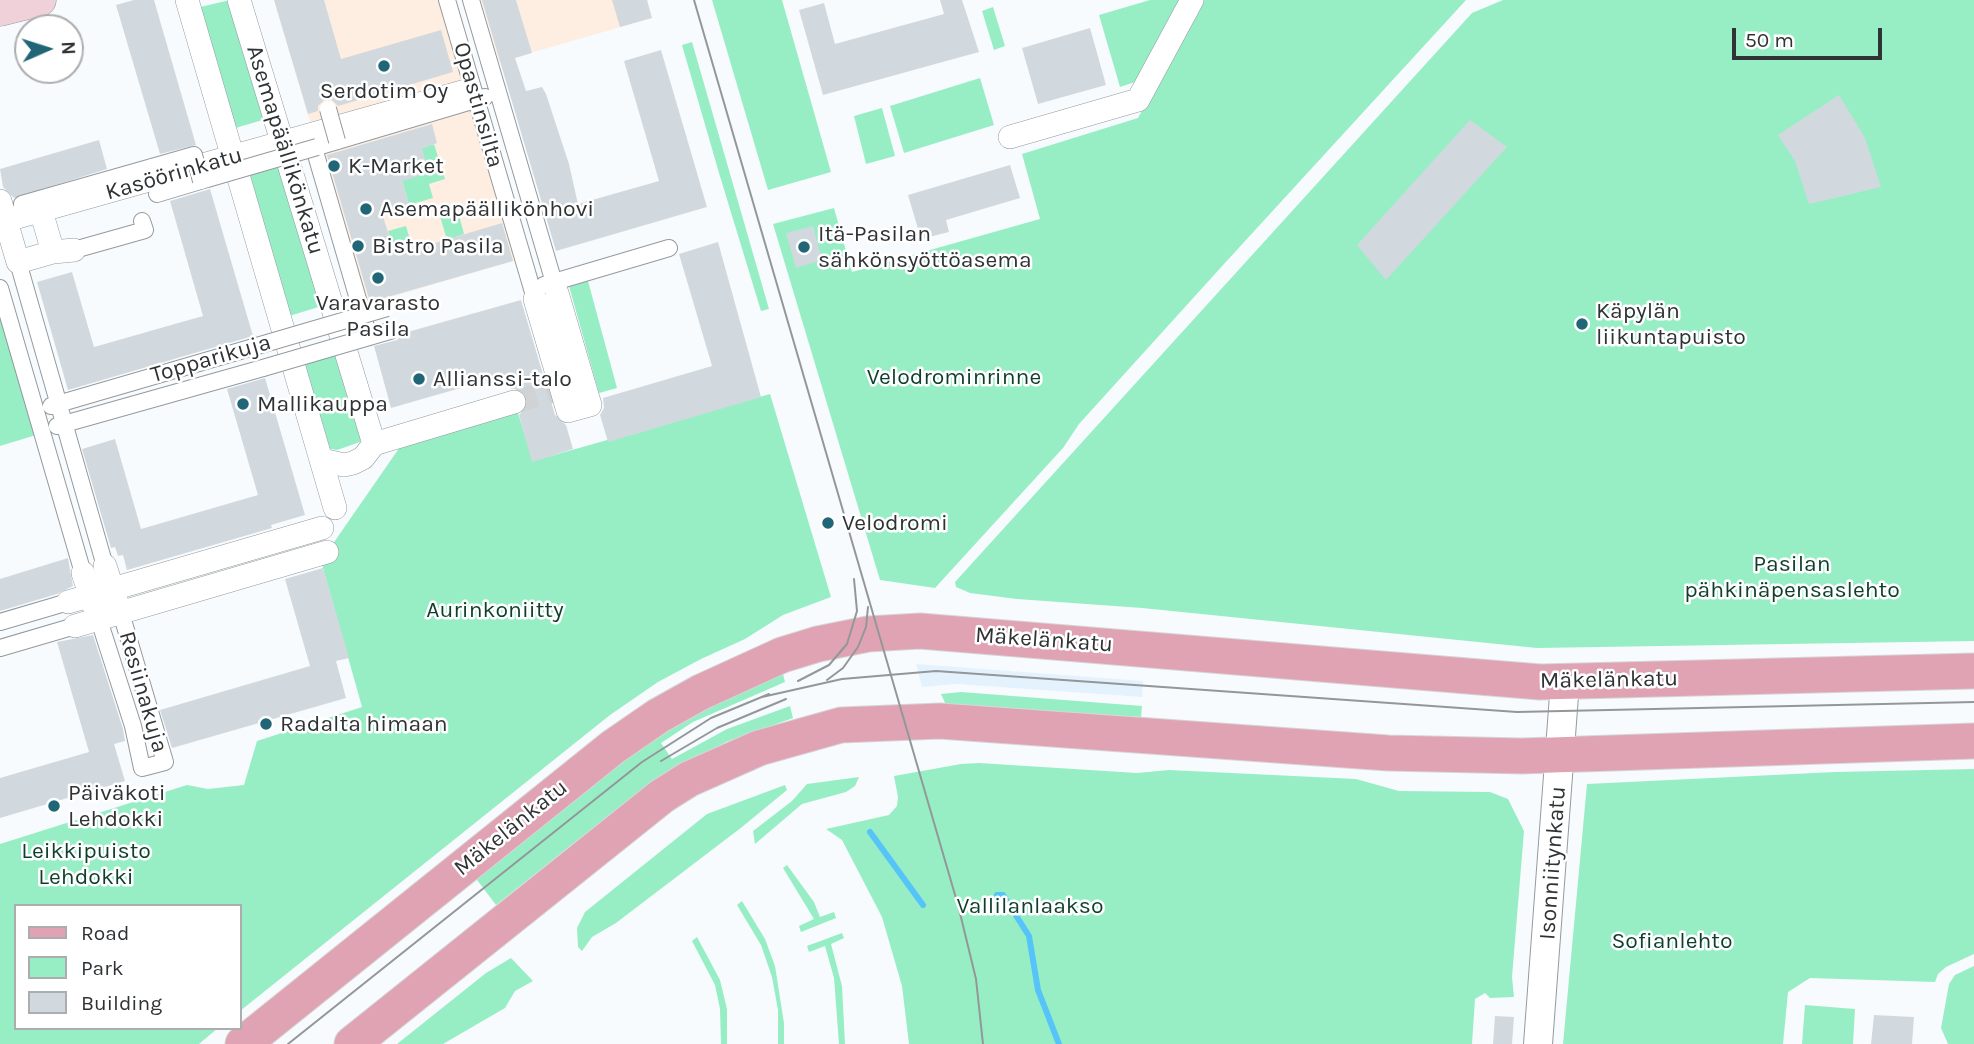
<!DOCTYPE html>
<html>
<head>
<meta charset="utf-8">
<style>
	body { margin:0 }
	#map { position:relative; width:1974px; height:1044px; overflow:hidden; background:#f7fbfe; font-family:Karla,sans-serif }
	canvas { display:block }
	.legend { position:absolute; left:14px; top:904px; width:228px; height:126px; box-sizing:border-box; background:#fff; border:2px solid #acadae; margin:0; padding:9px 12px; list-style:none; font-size:21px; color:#303335 }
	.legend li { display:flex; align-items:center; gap:14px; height:35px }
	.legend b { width:35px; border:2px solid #acadae }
	.north { position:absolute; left:14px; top:14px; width:70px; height:70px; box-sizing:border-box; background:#fff; border:2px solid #acadae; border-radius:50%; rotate:87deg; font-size:19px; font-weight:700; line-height:28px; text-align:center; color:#303335 }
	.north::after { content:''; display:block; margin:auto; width:24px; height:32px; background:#216677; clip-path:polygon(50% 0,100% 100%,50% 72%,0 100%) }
	.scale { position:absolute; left:1732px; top:28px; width:150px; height:32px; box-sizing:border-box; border:4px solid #303335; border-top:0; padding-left:9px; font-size:21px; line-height:24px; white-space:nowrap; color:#303335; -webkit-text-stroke:5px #fff; paint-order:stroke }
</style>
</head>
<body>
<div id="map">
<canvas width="1974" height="1044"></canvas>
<ul class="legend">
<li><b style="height:9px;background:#e0a3b3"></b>Road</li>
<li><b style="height:19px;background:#97eec5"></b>Park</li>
<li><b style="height:19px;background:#d2d9de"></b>Building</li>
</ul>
<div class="north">N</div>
<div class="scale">50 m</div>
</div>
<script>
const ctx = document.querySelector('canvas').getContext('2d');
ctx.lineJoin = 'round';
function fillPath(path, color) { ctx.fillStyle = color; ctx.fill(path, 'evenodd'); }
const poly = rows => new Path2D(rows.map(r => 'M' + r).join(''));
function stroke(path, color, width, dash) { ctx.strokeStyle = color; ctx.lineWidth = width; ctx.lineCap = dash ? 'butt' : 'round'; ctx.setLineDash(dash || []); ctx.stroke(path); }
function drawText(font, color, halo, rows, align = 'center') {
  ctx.font = font + ' Karla,sans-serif'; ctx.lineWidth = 5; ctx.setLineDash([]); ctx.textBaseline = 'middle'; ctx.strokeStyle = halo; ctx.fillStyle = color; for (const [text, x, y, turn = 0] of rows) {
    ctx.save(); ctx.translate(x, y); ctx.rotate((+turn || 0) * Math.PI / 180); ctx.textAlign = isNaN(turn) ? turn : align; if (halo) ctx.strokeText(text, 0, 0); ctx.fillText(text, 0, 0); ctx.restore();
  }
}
fillPath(poly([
	[274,0,442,0,520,259,364,305],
	[481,0,647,0,652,18,499,62]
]), '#fdeee1');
fillPath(poly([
	[916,664,1143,681,1142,697,957,684,922,687]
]), '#e4f2fd');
fillPath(poly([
	[230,0,266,119,232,129,196,8],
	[712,0,782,0,831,172,768,190],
	[1150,0,1183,0,1138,81,1120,87,1099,15],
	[1200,0,1466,0,1224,264,1079,424,1063,448,935,588,880,580,773,224,834,208,852,272,1040,219,1022,154,1138,118],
	[1503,0,1974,0,1974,641,1537,648,1142,608,1017,599,970,593,956,587,955,582,1472,13],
	[993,7,1005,46,994,50,982,11],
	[692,42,769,309,761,311,719,173,682,45],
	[980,78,994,125,904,153,890,106],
	[882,108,895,156,866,164,854,116],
	[434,144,445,179,429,184,433,198,409,205,402,181,422,148],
	[283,165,325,305,286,317,244,177],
	[458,211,464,234,447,240,440,216],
	[406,226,413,250,395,255,388,231],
	[588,281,617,388,599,393,569,286],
	[0,310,36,435,0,446],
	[339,354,362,431,360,442,337,450,326,448,301,365],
	[770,394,831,597,783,615,745,639,701,659,658,682,610,715,240,1011,240,906,16,906,16,1028,218,1028,199,1044,0,1044,0,844,187,785,208,789,244,785,257,741,362,707,321,561,402,444,517,410,533,461],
	[782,670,785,682,693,722,661,743,672,759,727,729,790,706,793,718,726,742,678,768,628,800,496,905,474,876,622,761,706,705],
	[961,692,1142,706,1141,717,946,705,941,694],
	[979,763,1137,773,1169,770,1356,779,1399,791,1490,792,1508,799,1524,831,1512,977,1514,997,1490,998,1485,993,1475,999,1472,1044,909,1044,902,986,882,917,842,840,826,829,889,815,897,806,898,797,894,776,961,764],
	[1974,769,1974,954,1946,967,1938,974,1935,982,1810,978,1788,992,1783,1044,1563,1044,1587,784,1835,772],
	[859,777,855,786,846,792,802,804,755,844,753,831,792,801,807,784],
	[785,785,787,790,742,827,616,923,592,937,582,951,578,947,577,928,585,912,707,814],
	[787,865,814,902,820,917,834,912,836,918,801,932,799,926,814,919,783,868],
	[742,901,765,939,775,966,784,1023,784,1044,778,1044,778,1010,772,977,761,945,737,905],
	[842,933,844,938,831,944,842,986,845,1044,839,1044,834,978,825,946,809,952,807,946],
	[697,937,720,980,727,1009,727,1044,721,1044,720,1009,715,985,692,941],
	[511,958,533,981,515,991,505,1008,443,1044,397,1044,486,973],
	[1974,966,1974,1044,1948,1044,1941,1028,1949,984,1955,975],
	[1805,1005,1855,1009,1853,1044,1802,1044]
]), '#97eec5');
stroke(poly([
	[870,832,923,905],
	[997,895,1003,895,1029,936,1038,990,1059,1044]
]), '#57c4f9', 6);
fillPath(poly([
	[134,0,154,0,196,145,160,154,116,5],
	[274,0,324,0,341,59,441,30,453,72,338,106,331,99,325,99,318,106,318,111,308,114],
	[482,0,516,0,532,53,515,58,526,91,542,87,546,94,569,164,578,204,659,181,624,61,661,50,707,207,556,251],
	[612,0,647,0,652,18,620,27],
	[940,0,962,0,979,52,823,95,799,10,824,3,835,44,944,14],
	[1090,28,1106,85,1038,104,1022,48],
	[1839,95,1865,138,1881,187,1809,204,1795,161,1778,135],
	[1470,120,1507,147,1386,280,1357,245],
	[432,124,437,143,422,148,429,173,402,181,409,205,382,213,395,255,502,223,513,261,370,302,327,155],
	[99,140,107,169,14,198,3,187,0,169],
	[1010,165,1020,198,946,220,949,232,921,239,908,195],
	[210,189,253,336,68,390,37,282,72,272,94,347,203,316,170,201],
	[813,226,822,260,796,268,786,233],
	[718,242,761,397,608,442,600,415,604,408,603,398,712,366,679,254],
	[521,300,555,415,566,425,573,449,532,462,519,415,527,406,527,397,518,389,510,389,506,375,391,408,374,346,397,340,404,333],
	[265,378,305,515,271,525,272,528,127,570,123,555,118,556,115,547,111,548,82,449,115,439,141,529,258,495,227,389],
	[68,558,73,586,57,594,0,611,0,579],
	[323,568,349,658,336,661,346,698,172,748,160,710,310,666,285,579],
	[93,635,123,729,125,741,114,744,125,781,0,818,0,778,89,752,57,642],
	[1874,1015,1914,1017,1912,1044,1871,1044],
	[1495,1016,1514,1017,1512,1044,1493,1044]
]), '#d2d9de');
stroke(poly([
	[514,402,556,390]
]), '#cfd3d6', 23, [23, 11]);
const pedestrian = poly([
	[447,0,535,299],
	[471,0,557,293],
	[317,147,485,97],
	[314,148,369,337],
	[157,194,207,179],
	[22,204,152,167],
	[74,250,145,230,142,221],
	[18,262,105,566],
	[544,285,669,248],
	[0,288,83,573],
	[51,406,257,346],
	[57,426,263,368],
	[99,620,133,726,142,768,165,762,121,613],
	[0,622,68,602],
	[0,648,75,626]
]);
const minor = poly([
	[187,0,335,508],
	[239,0,374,444,363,458,353,463,344,465,322,460],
	[1010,137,1138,100,1192,0],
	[0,201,18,262,53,252],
	[41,211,53,252,74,250],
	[0,222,469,90],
	[535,299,568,411,590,405,557,293],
	[374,444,514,402],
	[105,566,117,603],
	[83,573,95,609],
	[68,602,322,528],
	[75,626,327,552]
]);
const tertiary = poly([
	[1538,1044,1565,682]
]);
const secondary = poly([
	[0,10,40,0]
]);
const primary = poly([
	[243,1044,613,747,658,716,701,692,782,655,818,644,868,634,920,631,1540,682,1974,671],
	[352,1044,662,796,689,779,759,748,841,725,940,721,1388,753,1522,756,1974,741]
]);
stroke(pedestrian, '#939a9e', 18);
stroke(minor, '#939a9e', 24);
stroke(tertiary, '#939a9e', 30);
stroke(secondary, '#939a9e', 33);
stroke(primary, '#d6d6d7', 37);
stroke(pedestrian, '#fff', 16);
stroke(minor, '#fff', 23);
stroke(tertiary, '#fff', 28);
stroke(secondary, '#f0d1d9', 32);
stroke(primary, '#e0a3b3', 35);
stroke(poly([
	[694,0,958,905,976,979,983,1044],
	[827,680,843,668,858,647,866,627,868,607],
	[798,681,829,665,847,644,857,611,854,579],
	[762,697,842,679,936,671,1517,712,1974,702],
	[661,761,717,728,786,699],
	[288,1044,642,762,711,718,769,694]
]), '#939799', 2);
const pedestrianBridge = poly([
	[328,109,337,141],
	[159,165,164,185],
	[152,167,194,155,201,181],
	[207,179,317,147],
	[257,346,387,308],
	[263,368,393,330]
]);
stroke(pedestrianBridge, '#939a9e', 18, []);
stroke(pedestrianBridge, '#fff', 16);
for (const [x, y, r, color] of [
	[384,66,7,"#216677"],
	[334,166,7,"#216677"],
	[366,209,7,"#216677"],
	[358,246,7,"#216677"],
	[804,247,7,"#216677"],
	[378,278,7,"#216677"],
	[1582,324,7,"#216677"],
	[419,379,7,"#216677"],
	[243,404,7,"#216677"],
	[828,523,7,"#216677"],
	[266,724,7,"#216677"],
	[54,806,7,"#216677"]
]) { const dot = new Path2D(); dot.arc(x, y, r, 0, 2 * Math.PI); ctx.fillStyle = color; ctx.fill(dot); stroke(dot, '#fff', 2.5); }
drawText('23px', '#303335', '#fff', [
	["Serdotim Oy",384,91,"center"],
	["K-Market",348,166],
	["Asemapäällikönhovi",380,209],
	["Itä-Pasilan",818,234],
	["sähkönsyöttöasema",818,260],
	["Bistro Pasila",372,246],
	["Varavarasto",378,303,"center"],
	["Pasila",378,329,"center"],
	["Käpylän",1596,311],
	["liikuntapuisto",1596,337],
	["Allianssi-talo",433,379],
	["Mallikauppa",257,404],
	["Velodromi",842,523],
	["Radalta himaan",280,724],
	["Päiväkoti",68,793],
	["Lehdokki",68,819]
], 'left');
drawText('23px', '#303335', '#fff', [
	["Opastinsilta",478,105,74],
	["Asemapäällikönkatu",285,150,73],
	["Kasöörinkatu",174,174,-16],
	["Topparikuja",211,359,-16],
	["Mäkelänkatu",1044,640,4],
	["Mäkelänkatu",1609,680,-1],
	["Resiinakuja",143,692,74],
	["Mäkelänkatu",511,828,-39],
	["Isonniitynkatu",1553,863,-86]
]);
drawText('23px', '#0f3f2c', '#fff', [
	["Velodrominrinne",954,377],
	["Pasilan",1792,564],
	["pähkinäpensaslehto",1792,590],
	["Aurinkoniitty",495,610],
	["Leikkipuisto",86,851],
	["Lehdokki",86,877],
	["Vallilanlaakso",1030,906],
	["Sofianlehto",1672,941]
]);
</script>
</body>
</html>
